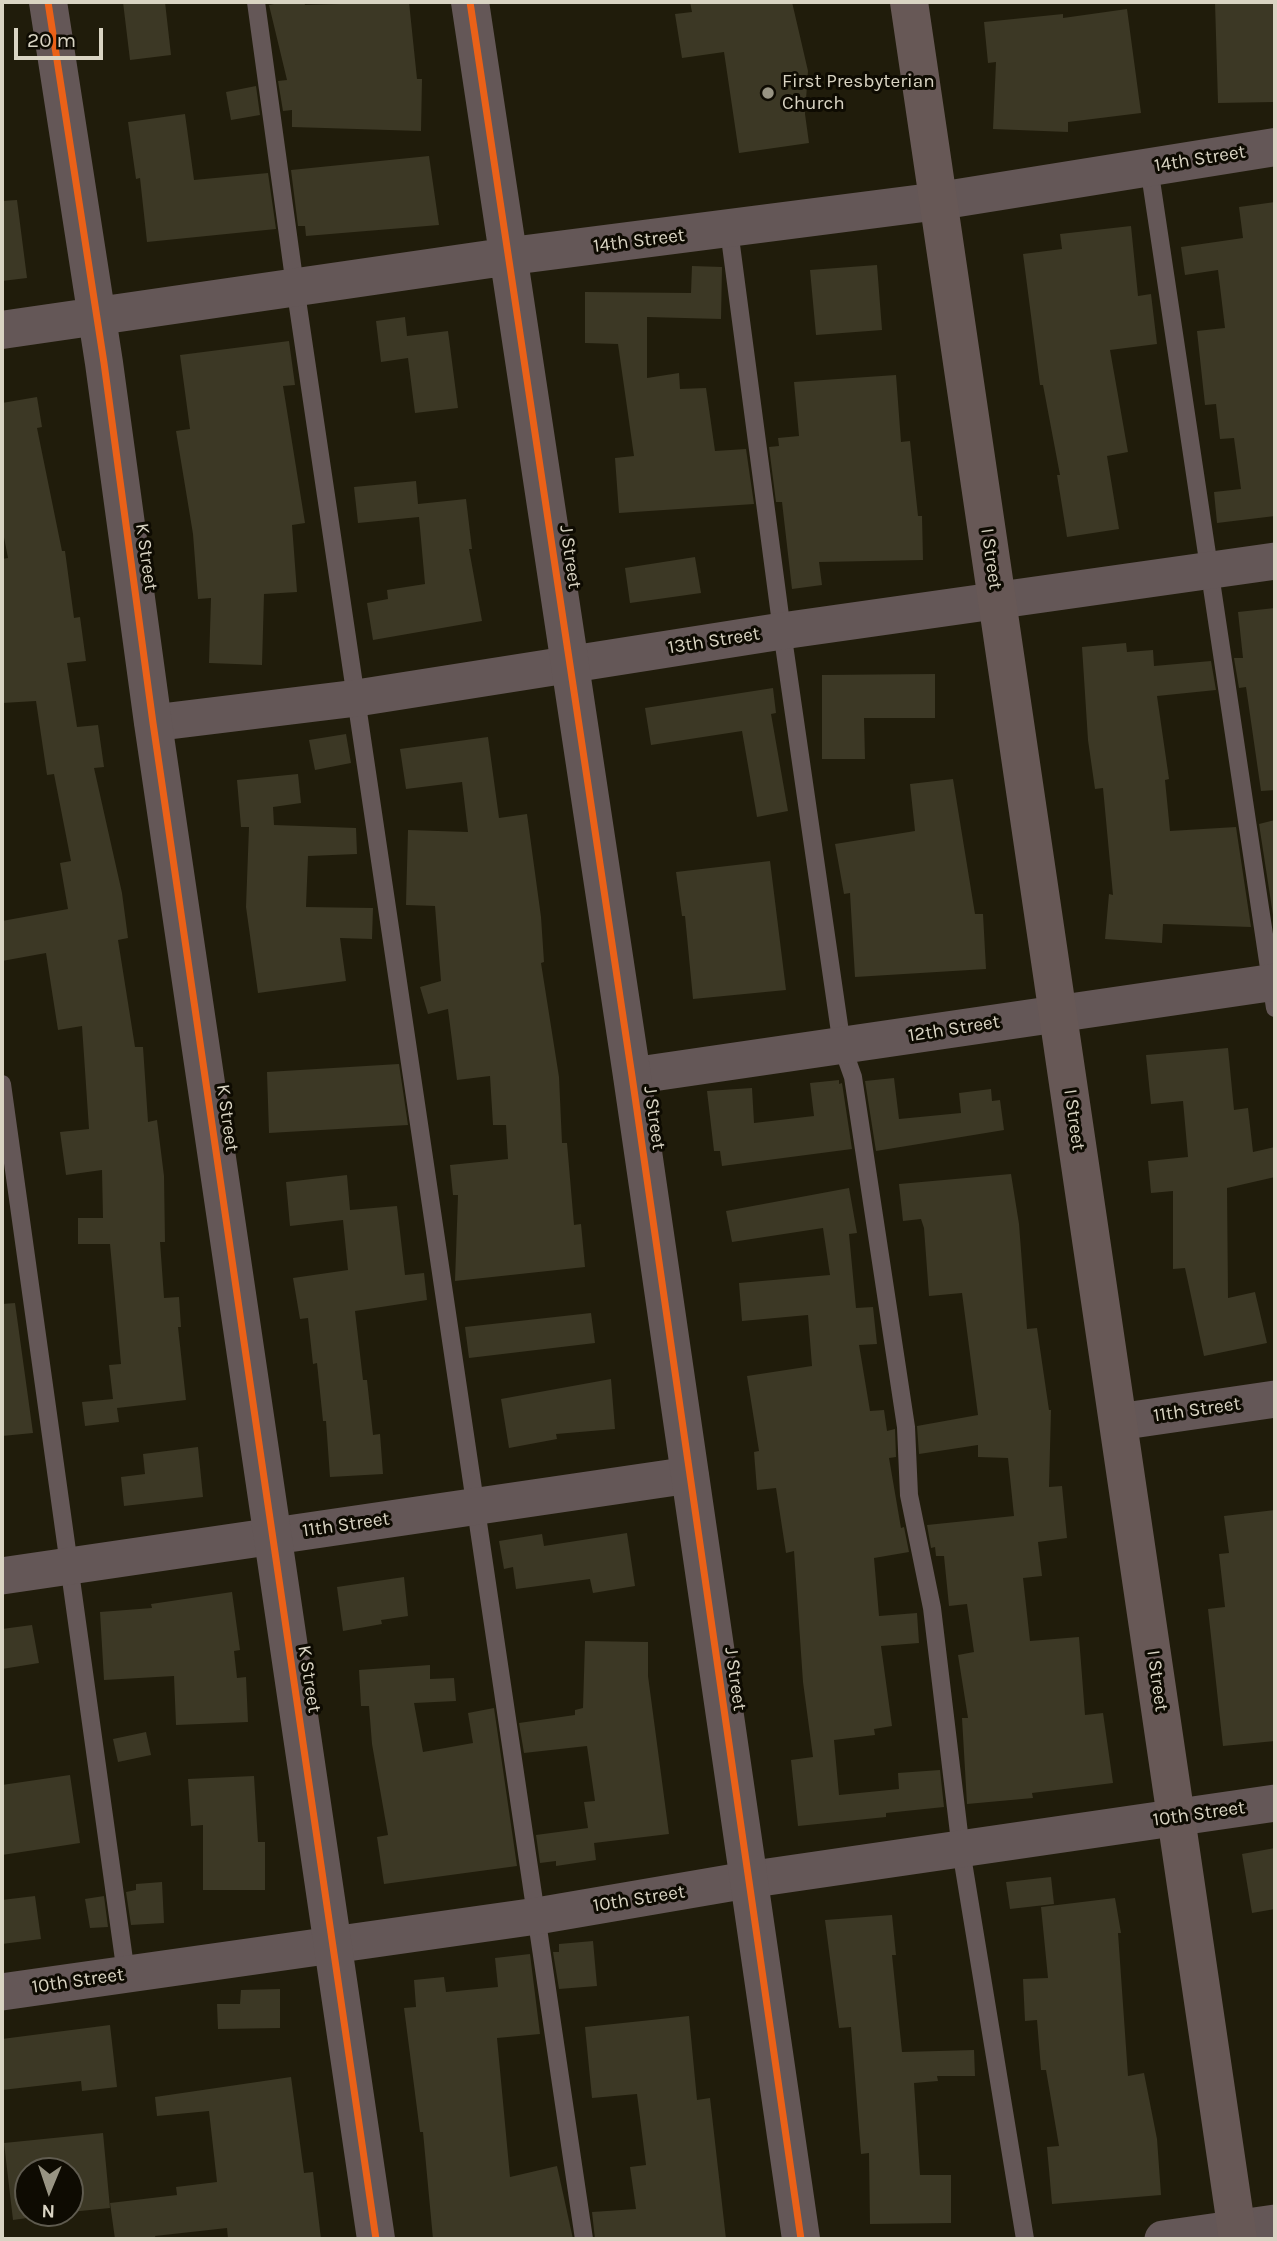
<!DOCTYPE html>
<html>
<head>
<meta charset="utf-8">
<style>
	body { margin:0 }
	#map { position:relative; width:1277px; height:2241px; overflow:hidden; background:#201c0b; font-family:Karla,sans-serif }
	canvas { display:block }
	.frame { position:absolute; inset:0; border:4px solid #d9d4c3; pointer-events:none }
	.north { position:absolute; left:14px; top:2157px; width:70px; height:70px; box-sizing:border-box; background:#0e0b02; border:2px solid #5f5b4f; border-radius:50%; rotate:182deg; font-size:19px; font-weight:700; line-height:28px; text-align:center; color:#d9d4c3 }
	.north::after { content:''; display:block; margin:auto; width:24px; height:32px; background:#989483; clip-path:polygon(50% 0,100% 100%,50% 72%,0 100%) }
	.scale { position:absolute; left:14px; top:28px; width:89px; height:32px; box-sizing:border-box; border:4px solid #d9d4c3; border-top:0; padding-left:9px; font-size:21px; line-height:24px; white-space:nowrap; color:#d9d4c3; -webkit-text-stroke:5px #0e0b02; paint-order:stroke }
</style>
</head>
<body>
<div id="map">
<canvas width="1277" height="2241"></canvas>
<div class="frame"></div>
<div class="north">N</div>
<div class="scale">20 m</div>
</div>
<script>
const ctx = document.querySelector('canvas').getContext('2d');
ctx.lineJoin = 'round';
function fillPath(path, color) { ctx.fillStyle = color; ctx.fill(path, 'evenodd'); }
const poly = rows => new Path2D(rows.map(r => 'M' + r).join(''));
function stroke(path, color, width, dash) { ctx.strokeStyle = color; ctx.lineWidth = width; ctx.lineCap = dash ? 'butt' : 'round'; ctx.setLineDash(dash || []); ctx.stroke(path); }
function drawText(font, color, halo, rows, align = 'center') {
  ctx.font = font + ' Karla,sans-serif'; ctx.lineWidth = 6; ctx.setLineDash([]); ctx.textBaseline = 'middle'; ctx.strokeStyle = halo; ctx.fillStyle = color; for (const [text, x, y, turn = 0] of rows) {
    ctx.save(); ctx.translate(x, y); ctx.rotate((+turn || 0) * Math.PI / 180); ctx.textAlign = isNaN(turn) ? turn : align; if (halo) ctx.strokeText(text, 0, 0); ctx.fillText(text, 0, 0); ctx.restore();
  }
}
fillPath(poly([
	[123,2,165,2,171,55,130,60],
	[284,2,304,2,305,5,409,2,417,79,422,79,421,131,292,127,292,110,283,111,278,81,287,80,269,5],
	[690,2,792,2,808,71,805,114,809,143,739,153,724,52,682,58,675,14,692,12],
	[1215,2,1275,2,1275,102,1218,103],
	[1127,9,1141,113,1068,122,1068,132,993,129,996,62,988,63,984,22,1063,14,1063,18],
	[256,86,260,115,231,120,226,92],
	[185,114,194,180,268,173,276,229,147,242,140,178,136,179,128,122],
	[429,156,439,225,306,236,305,226,298,226,291,170],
	[17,200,27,278,2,281,2,201],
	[1275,202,1275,516,1217,523,1214,492,1241,489,1234,438,1220,439,1216,404,1205,405,1197,331,1225,328,1218,270,1185,275,1181,247,1243,238,1239,207],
	[1131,226,1138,296,1151,294,1157,344,1110,350,1128,452,1107,456,1119,529,1067,537,1057,475,1060,475,1043,385,1040,385,1023,254,1062,249,1060,234],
	[877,265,882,330,816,335,810,270],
	[692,266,722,267,721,319,647,317,647,378,679,373,680,389,706,388,715,451,746,449,754,504,619,513,615,458,634,456,618,344,585,343,585,292,691,293],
	[405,317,407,336,448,331,458,408,415,413,408,358,381,362,376,321],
	[289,341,295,385,283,386,305,523,292,525,297,592,264,594,262,665,209,663,211,598,198,599,193,534,176,431,190,429,180,355],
	[896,375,901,442,910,441,918,516,922,516,923,560,819,562,822,585,792,589,782,502,776,502,769,447,779,446,778,438,799,436,794,382],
	[37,397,42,427,37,428,62,551,65,551,74,618,80,617,86,661,67,663,77,727,98,725,104,767,94,768,122,893,128,938,118,940,135,1047,143,1047,148,1122,157,1120,164,1176,165,1242,160,1242,164,1298,179,1297,181,1327,178,1327,186,1400,117,1408,119,1422,85,1426,82,1402,113,1399,109,1365,121,1364,110,1244,78,1244,78,1218,103,1218,102,1170,66,1175,60,1132,89,1129,82,1026,58,1030,46,953,2,961,2,921,68,909,60,863,71,861,54,774,47,775,36,701,2,703,2,559,8,558,2,527,2,403],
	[416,481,418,504,466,499,472,549,469,549,482,621,373,640,367,603,388,599,387,590,425,584,419,517,358,523,354,487],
	[695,557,701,593,630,603,625,568],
	[1275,608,1275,790,1261,791,1246,687,1239,688,1234,658,1243,658,1238,612],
	[1126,643,1127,652,1153,650,1154,666,1211,661,1216,690,1157,696,1169,779,1165,780,1170,831,1236,827,1251,927,1163,924,1162,943,1105,939,1109,894,1113,895,1103,788,1095,789,1088,740,1082,647],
	[935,674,935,718,864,718,865,759,822,759,822,675],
	[773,688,776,713,771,714,788,811,757,817,742,731,651,745,645,708],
	[346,734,351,763,315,770,309,740],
	[488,737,499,818,527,814,541,917,544,962,541,963,559,1077,562,1143,567,1143,574,1225,581,1224,585,1267,455,1281,458,1195,453,1195,450,1165,508,1159,506,1125,493,1125,490,1076,457,1080,448,1009,428,1014,420,987,441,981,435,906,406,905,408,830,468,832,462,782,406,789,400,749],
	[298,774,301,803,273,807,274,825,356,828,357,854,308,856,306,907,373,908,372,939,340,938,346,981,258,993,246,907,249,827,241,827,237,780],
	[953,779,975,914,983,914,986,969,855,977,850,893,844,894,835,844,915,831,910,784],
	[1275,820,1275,928,1259,824],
	[770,861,786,990,693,999,685,916,682,916,676,872],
	[1228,1048,1234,1110,1248,1108,1253,1152,1275,1147,1275,1177,1227,1188,1228,1298,1255,1292,1267,1343,1204,1356,1185,1268,1173,1269,1173,1191,1151,1193,1148,1161,1188,1157,1183,1101,1151,1104,1146,1055],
	[399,1064,408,1125,269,1133,267,1072],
	[894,1078,899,1119,961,1113,959,1093,991,1089,992,1101,1000,1100,1004,1130,876,1151,865,1081],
	[839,1080,839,1084,842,1083,852,1149,722,1166,720,1151,714,1151,707,1091,752,1088,754,1123,814,1116,810,1083],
	[1011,1174,1019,1224,1027,1329,1037,1328,1049,1410,1051,1410,1049,1487,1062,1486,1067,1538,1038,1542,1042,1576,1023,1578,1030,1641,1079,1637,1085,1715,1103,1713,1113,1783,1032,1793,1033,1798,967,1804,962,1718,968,1718,958,1655,974,1652,967,1604,949,1606,944,1556,936,1556,935,1547,931,1548,927,1525,1014,1516,1008,1458,978,1457,978,1445,919,1454,917,1426,978,1415,962,1293,929,1296,924,1228,921,1219,903,1221,899,1184],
	[347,1175,350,1210,397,1206,405,1275,424,1273,427,1300,355,1311,363,1380,367,1380,373,1435,380,1434,383,1474,330,1477,326,1421,323,1421,317,1363,313,1364,308,1318,300,1319,293,1278,348,1270,343,1220,290,1226,286,1182],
	[849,1188,857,1233,849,1234,856,1308,873,1307,877,1344,859,1345,870,1411,884,1410,887,1431,895,1429,896,1457,889,1458,901,1528,904,1527,909,1552,874,1558,879,1616,917,1613,919,1643,881,1646,892,1726,874,1729,875,1735,834,1740,839,1795,899,1789,898,1773,940,1770,944,1807,886,1813,886,1817,798,1826,791,1760,813,1757,803,1682,794,1551,786,1553,776,1488,757,1490,754,1452,759,1451,747,1376,812,1366,808,1315,742,1321,739,1283,830,1275,823,1228,732,1242,726,1211],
	[15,1303,33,1433,2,1436,2,1304],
	[591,1313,595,1343,469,1358,465,1327],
	[611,1379,615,1429,556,1434,557,1439,509,1448,501,1399],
	[198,1447,203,1497,124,1506,121,1477,145,1474,143,1454],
	[1275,1510,1275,1741,1223,1746,1208,1609,1225,1607,1219,1554,1229,1553,1224,1516],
	[627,1533,635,1586,593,1593,590,1579,516,1589,513,1567,504,1569,499,1541,542,1534,544,1546],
	[404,1577,408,1616,381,1620,382,1624,343,1631,337,1587],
	[232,1592,240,1650,234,1651,237,1678,246,1677,248,1722,176,1725,174,1676,104,1680,100,1612,152,1608,151,1604],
	[32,1625,39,1663,2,1669,2,1629],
	[585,1641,648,1642,648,1676,669,1834,594,1843,596,1860,556,1866,556,1861,540,1863,536,1835,588,1828,584,1802,595,1801,587,1746,524,1753,519,1723,575,1715,575,1710,583,1708],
	[430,1665,430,1679,454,1678,456,1701,414,1703,423,1752,473,1743,468,1713,494,1708,517,1866,384,1884,377,1837,388,1835,372,1744,369,1706,361,1706,359,1670],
	[146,1732,151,1755,118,1762,113,1739],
	[70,1775,80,1843,2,1855,2,1785],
	[254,1776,258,1842,265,1842,265,1890,203,1890,203,1825,191,1826,188,1779],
	[1275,1848,1275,1909,1252,1913,1242,1854],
	[1051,1877,1054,1904,1010,1909,1006,1882],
	[162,1882,164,1923,131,1925,126,1892,136,1890,136,1884],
	[35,1896,41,1939,2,1944,2,1900],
	[104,1896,108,1927,90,1928,85,1899],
	[1115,1898,1121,1933,1118,1933,1128,2076,1144,2073,1157,2139,1161,2195,1052,2204,1047,2147,1059,2146,1046,2070,1041,2070,1037,2020,1025,2021,1023,1979,1048,1978,1041,1907],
	[892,1915,896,1955,892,1955,902,2052,974,2050,975,2076,937,2076,938,2081,914,2083,920,2175,951,2175,951,2223,870,2224,869,2153,861,2154,851,2027,839,2028,825,1920],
	[593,1941,597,1986,559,1989,553,1952,559,1952,559,1944],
	[530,1954,540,2034,497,2038,510,2177,557,2166,573,2239,433,2239,423,2132,420,2132,404,2008,416,2007,414,1980,444,1977,446,1992,498,1987,495,1958],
	[280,1989,280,2028,218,2029,217,2004,240,2004,241,1990],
	[689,2016,697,2100,710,2098,726,2239,595,2239,592,2212,636,2209,630,2167,646,2165,637,2094,592,2098,585,2027],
	[110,2025,117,2087,82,2091,81,2081,2,2090,2,2039],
	[291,2077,304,2173,313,2172,321,2239,228,2239,227,2228,155,2236,156,2239,115,2239,110,2203,177,2195,176,2187,217,2182,209,2111,157,2116,155,2097],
	[103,2133,110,2208,70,2212,70,2171,28,2171,28,2213,63,2213,13,2220,4,2143]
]), '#3c3825');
stroke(poly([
	[256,2,295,286,584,2239],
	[1149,167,1275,1008],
	[729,230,782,631,842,1046,853,1077,906,1427,909,1495,932,1608,961,1850,1025,2239],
	[2,1084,126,1974]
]), '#645757', 18);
stroke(poly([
	[153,723,357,698,782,631,1275,561],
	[632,1076,1275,982],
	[1118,1422,1275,1399],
	[2,1576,690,1475],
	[2,1992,537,1916,747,1880,1275,1803],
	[1163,2239,1275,2223]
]), '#645757', 37);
stroke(poly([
	[48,2,104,363,153,723,376,2239],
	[470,2,632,1076,801,2239],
	[2,330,511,256,939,201,1275,147]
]), '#645757', 38);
stroke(poly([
	[909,2,1238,2239]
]), '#675856', 38);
stroke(poly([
	[48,2,104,363,153,723,376,2239],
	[470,2,632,1076,801,2239]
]), '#ea6118', 7);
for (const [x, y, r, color] of [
	[768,93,7,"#989483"]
]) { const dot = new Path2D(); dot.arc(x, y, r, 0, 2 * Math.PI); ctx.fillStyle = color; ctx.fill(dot); stroke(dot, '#0e0b02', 2.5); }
drawText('19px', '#d9d4c3', '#0e0b02', [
	["First Presbyterian",782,82],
	["Church",782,104]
], 'left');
drawText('19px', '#d9d4c3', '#0e0b02', [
	["14th Street",1200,159,-9],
	["14th Street",639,241,-7],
	["K Street",146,557,82],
	["J Street",570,557,82],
	["I Street",991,559,82],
	["13th Street",714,641,-9],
	["12th Street",954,1029,-9],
	["K Street",227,1118,82],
	["J Street",654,1118,82],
	["I Street",1074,1120,82],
	["11th Street",1197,1410,-8],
	["11th Street",346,1525,-8],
	["K Street",309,1679,81],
	["J Street",735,1679,82],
	["I Street",1157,1681,82],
	["10th Street",1199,1814,-8],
	["10th Street",639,1899,-9],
	["10th Street",78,1981,-8]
]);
</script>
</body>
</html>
